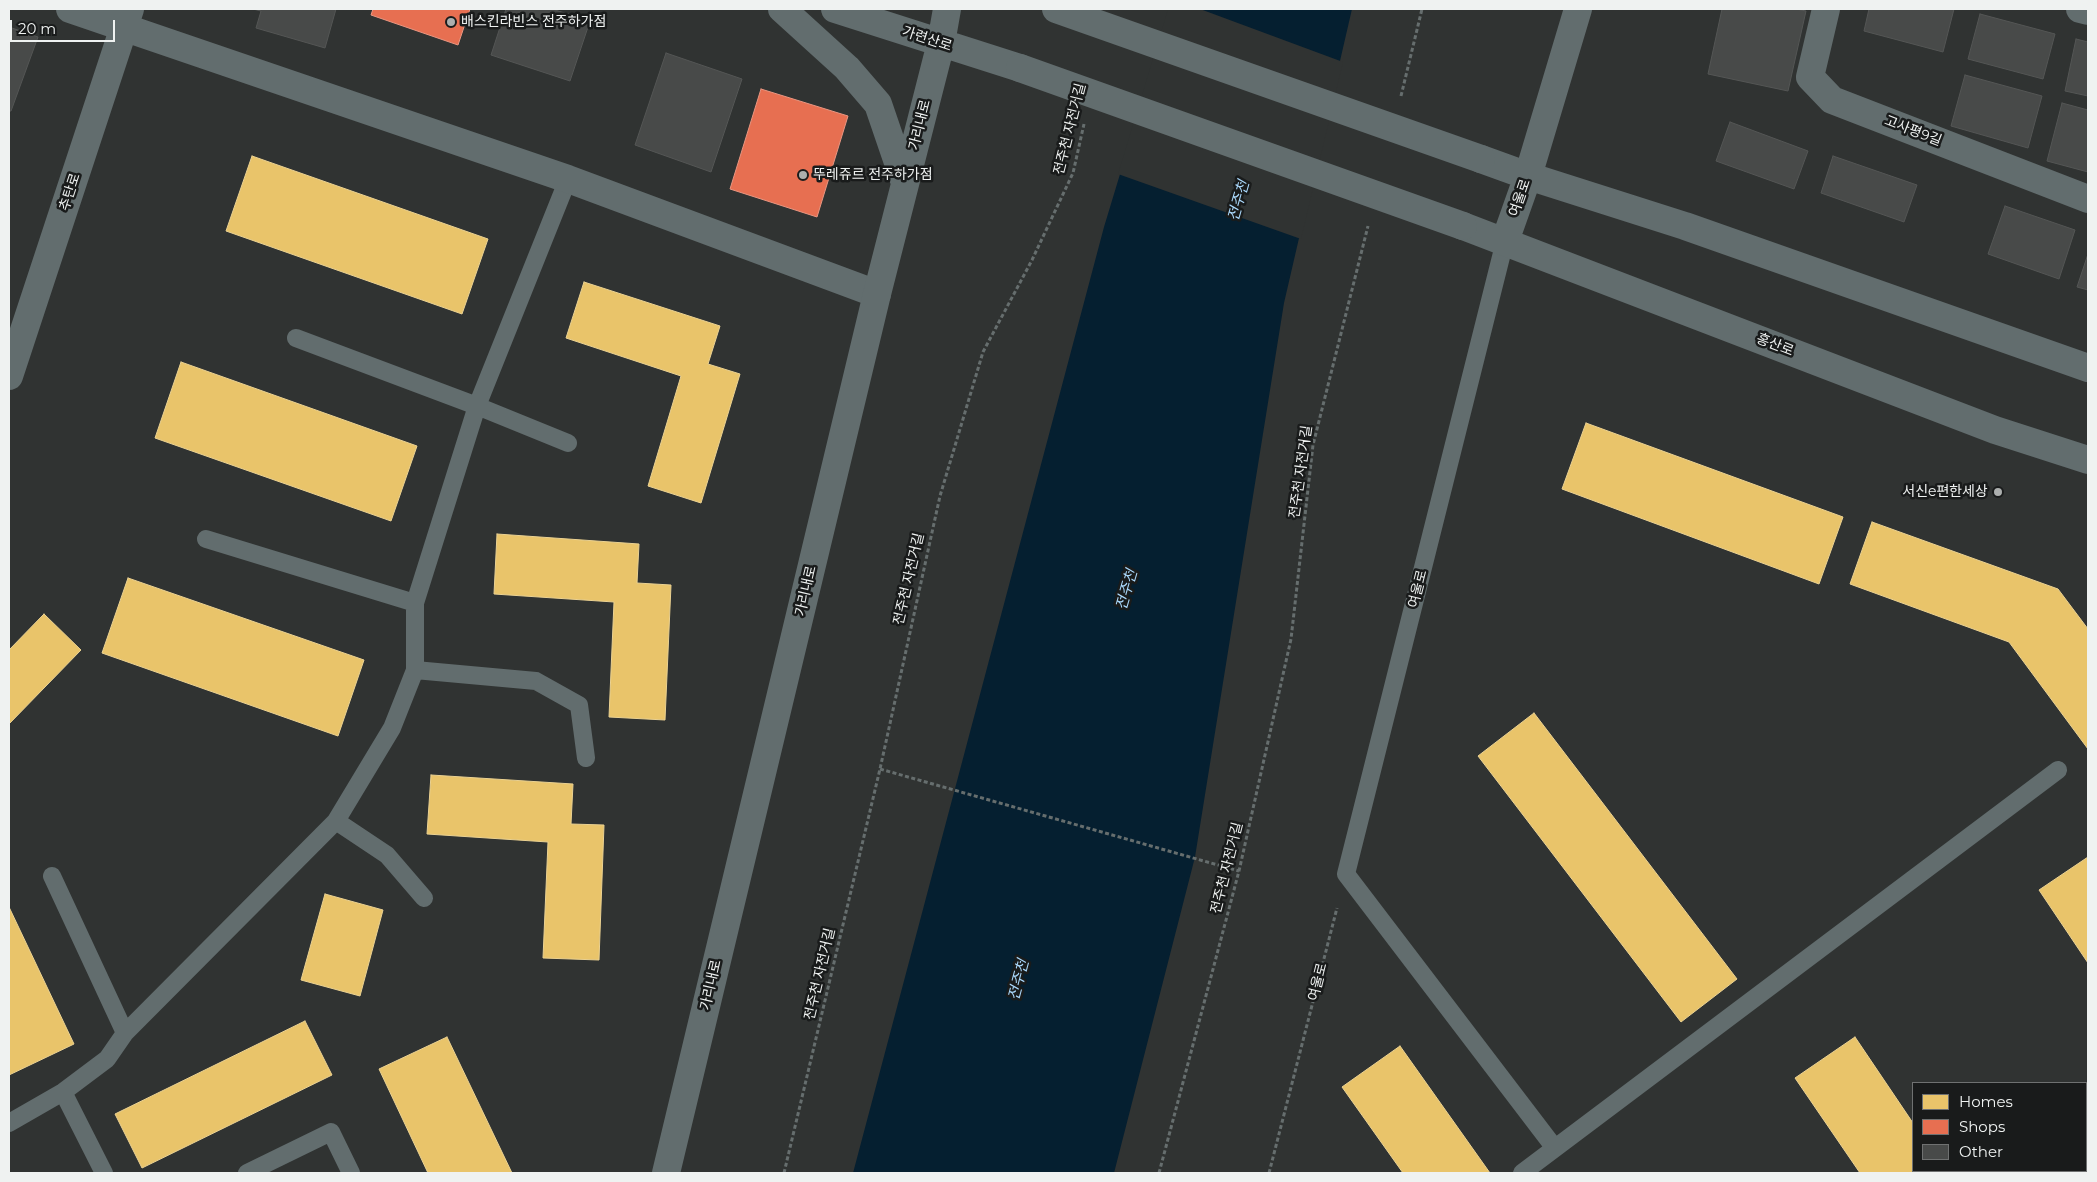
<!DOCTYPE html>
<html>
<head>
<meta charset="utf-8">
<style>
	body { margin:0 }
	#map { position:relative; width:2097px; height:1182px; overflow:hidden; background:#303332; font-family:Montserrat,sans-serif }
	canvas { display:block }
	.frame { position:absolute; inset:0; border:10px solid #eff2f1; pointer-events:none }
	.legend { position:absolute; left:1912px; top:1082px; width:175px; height:90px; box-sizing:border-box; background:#191b1b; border:1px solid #6f7171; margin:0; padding:6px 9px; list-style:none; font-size:15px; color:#eff2f1 }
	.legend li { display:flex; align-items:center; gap:10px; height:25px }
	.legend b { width:25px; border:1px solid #6f7171 }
	.scale { position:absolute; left:10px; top:20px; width:105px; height:22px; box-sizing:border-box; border:2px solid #eff2f1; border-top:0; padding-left:6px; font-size:15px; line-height:18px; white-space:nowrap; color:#eff2f1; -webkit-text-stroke:4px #191b1b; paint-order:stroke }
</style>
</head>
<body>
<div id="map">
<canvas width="2097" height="1182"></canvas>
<div class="frame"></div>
<ul class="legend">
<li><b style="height:14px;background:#e9c46a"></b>Homes</li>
<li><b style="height:14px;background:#e76f51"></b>Shops</li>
<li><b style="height:14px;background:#484a49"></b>Other</li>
</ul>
<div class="scale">20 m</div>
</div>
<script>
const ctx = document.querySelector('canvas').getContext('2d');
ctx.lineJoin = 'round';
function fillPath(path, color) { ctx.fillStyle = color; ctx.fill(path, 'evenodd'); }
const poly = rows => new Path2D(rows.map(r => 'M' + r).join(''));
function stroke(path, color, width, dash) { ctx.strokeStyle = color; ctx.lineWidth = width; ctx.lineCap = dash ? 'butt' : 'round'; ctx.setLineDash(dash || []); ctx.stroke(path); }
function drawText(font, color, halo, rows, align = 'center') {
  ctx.font = font + ' Montserrat,"Noto Sans KR",sans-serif'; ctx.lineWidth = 5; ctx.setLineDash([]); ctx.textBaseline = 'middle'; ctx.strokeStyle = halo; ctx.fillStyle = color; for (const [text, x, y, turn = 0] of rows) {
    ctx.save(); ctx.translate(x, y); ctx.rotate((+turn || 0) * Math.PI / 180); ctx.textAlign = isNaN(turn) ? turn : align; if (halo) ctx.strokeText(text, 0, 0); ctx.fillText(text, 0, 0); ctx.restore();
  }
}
fillPath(poly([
	[1170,9,1352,9,1284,303,1195,857,1114,1173,853,1173,1104,227]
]), '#051f30');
fillPath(poly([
	[1168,9,1200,9,1343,62,1301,239,1118,174]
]), '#303332');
const homes = poly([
	[252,156,488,239,462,314,226,231,252,156],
	[584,282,720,326,708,364,740,374,701,503,648,486,681,376,566,338,584,282],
	[181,362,417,446,391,521,155,438,181,362],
	[1586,423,1843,517,1819,584,1562,489,1586,423],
	[1872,522,2058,589,2088,629,2088,749,2009,642,1850,584,1872,522],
	[497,534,639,544,637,583,671,585,665,720,609,717,614,602,494,594,497,534],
	[128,578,364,660,338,736,102,653,128,578],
	[44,614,81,650,9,724,9,650,44,614],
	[1534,713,1737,979,1681,1022,1478,756,1534,713],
	[431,775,573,784,571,824,604,825,599,960,543,958,548,842,427,834,431,775],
	[2088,857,2088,963,2039,890,2088,857],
	[325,894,383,910,360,996,301,980,325,894],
	[9,907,74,1044,9,1075,9,907],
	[305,1021,332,1075,142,1168,115,1114,305,1021],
	[447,1037,512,1173,428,1173,379,1069,447,1037],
	[1855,1037,1913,1123,1913,1171,1946,1171,1948,1173,1860,1173,1795,1078,1855,1037],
	[1400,1046,1490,1173,1403,1173,1342,1087,1400,1046]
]);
fillPath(homes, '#e9c46a');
stroke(homes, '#ebd292', 1);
const shops = poly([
	[373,9,470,9,458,45,371,15,373,9],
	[761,89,848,116,817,217,730,189,761,89]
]);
fillPath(shops, '#e76f51');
stroke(shops, '#e99681', 1);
const building = poly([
	[253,9,336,9,325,48,256,28,261,11,253,9],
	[506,9,552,9,590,21,570,81,491,55,506,9],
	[1722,9,1796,9,1806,11,1788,91,1708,74,1722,9],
	[1869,9,1954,9,1943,52,1864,31,1869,9],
	[1980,14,2055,34,2043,79,1968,59,1980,14],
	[9,27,38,37,11,111,9,111,9,27],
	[2076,39,2088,42,2088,96,2065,91,2076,39],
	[666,53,742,79,711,172,635,145,666,53],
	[1965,75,2042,96,2028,148,1951,126,1965,75],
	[2062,103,2088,110,2088,172,2047,161,2062,103],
	[1730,122,1808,151,1794,189,1716,161,1730,122],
	[1833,156,1917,185,1904,222,1821,193,1833,156],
	[2005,206,2075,230,2059,279,1988,254,2005,206],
	[2088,254,2088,290,2077,287,2088,254]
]);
fillPath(building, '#484a49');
stroke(building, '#545655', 1);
stroke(poly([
	[1401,96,1422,9],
	[880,769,1239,871],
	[784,1173,880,769,940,496,983,352,1032,260,1073,173,1084,124],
	[1159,1173,1239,871,1291,639,1313,445,1368,226],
	[1269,1173,1337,908]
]), '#666e6e', 3, [4, 2.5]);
stroke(poly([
	[1505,241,1346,874,1554,1147],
	[296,338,477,406,568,443],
	[206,539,415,603],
	[415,670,536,681,579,705,586,758],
	[336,821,387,855,424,898],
	[52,876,125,1033],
	[63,1092,104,1173],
	[9,1123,63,1092,107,1059,125,1033,336,821,392,728,415,670,415,603,477,406,568,179],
	[247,1173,331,1132,351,1173],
	[1522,1173,2058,770]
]), '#626d6e', 18);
stroke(poly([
	[70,9,568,179,877,294],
	[1826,9,1810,77,1832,100,2088,199],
	[2080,9,2088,11],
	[9,376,130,9]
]), '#626d6e', 28);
stroke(poly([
	[782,9,847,68,878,104,905,183],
	[835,9,1020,68],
	[1481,159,1528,176,1685,226,2088,368],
	[1463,226,1995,430,2088,460],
	[1505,241,1528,176,1578,9],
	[666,1173,877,294,941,43,947,9]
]), '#626d6e', 28);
stroke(poly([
	[1056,9,1481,159],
	[1020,68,1463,226]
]), '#626d6e', 28);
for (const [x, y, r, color] of [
	[451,22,5,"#acafae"],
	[803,175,5,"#acafae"],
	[1998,492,5,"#acafae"]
]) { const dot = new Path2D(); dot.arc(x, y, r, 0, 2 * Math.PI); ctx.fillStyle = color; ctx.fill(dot); stroke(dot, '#191b1b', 2); }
drawText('14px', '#eff2f1', '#191b1b', [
	["배스킨라빈스 전주하가점",461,22],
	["뚜레쥬르 전주하가점",813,175],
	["서신e편한세상",1988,492,"right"]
], 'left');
drawText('14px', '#eff2f1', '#191b1b', [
	["가련산로",927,39,18],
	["가리내로",920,125,-76],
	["전주천 자전거길",1070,129,-76],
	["고사평9길",1913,131,21],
	["추탄로",70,192,-72],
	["여울로",1520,198,-71],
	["홍산로",1775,345,21],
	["전주천 자전거길",1301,472,-82],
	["전주천 자전거길",909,579,-77],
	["여울로",1418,589,-76],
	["가리내로",806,591,-77],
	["전주천 자전거길",1227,868,-76],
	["전주천 자전거길",820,974,-77],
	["여울로",1318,982,-76],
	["가리내로",711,985,-77]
]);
drawText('italic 15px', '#abd9fc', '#191b1b', [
	["전주천",1239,201,-74],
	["전주천",1127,590,-74],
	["전주천",1019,980,-75]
]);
</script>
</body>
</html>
